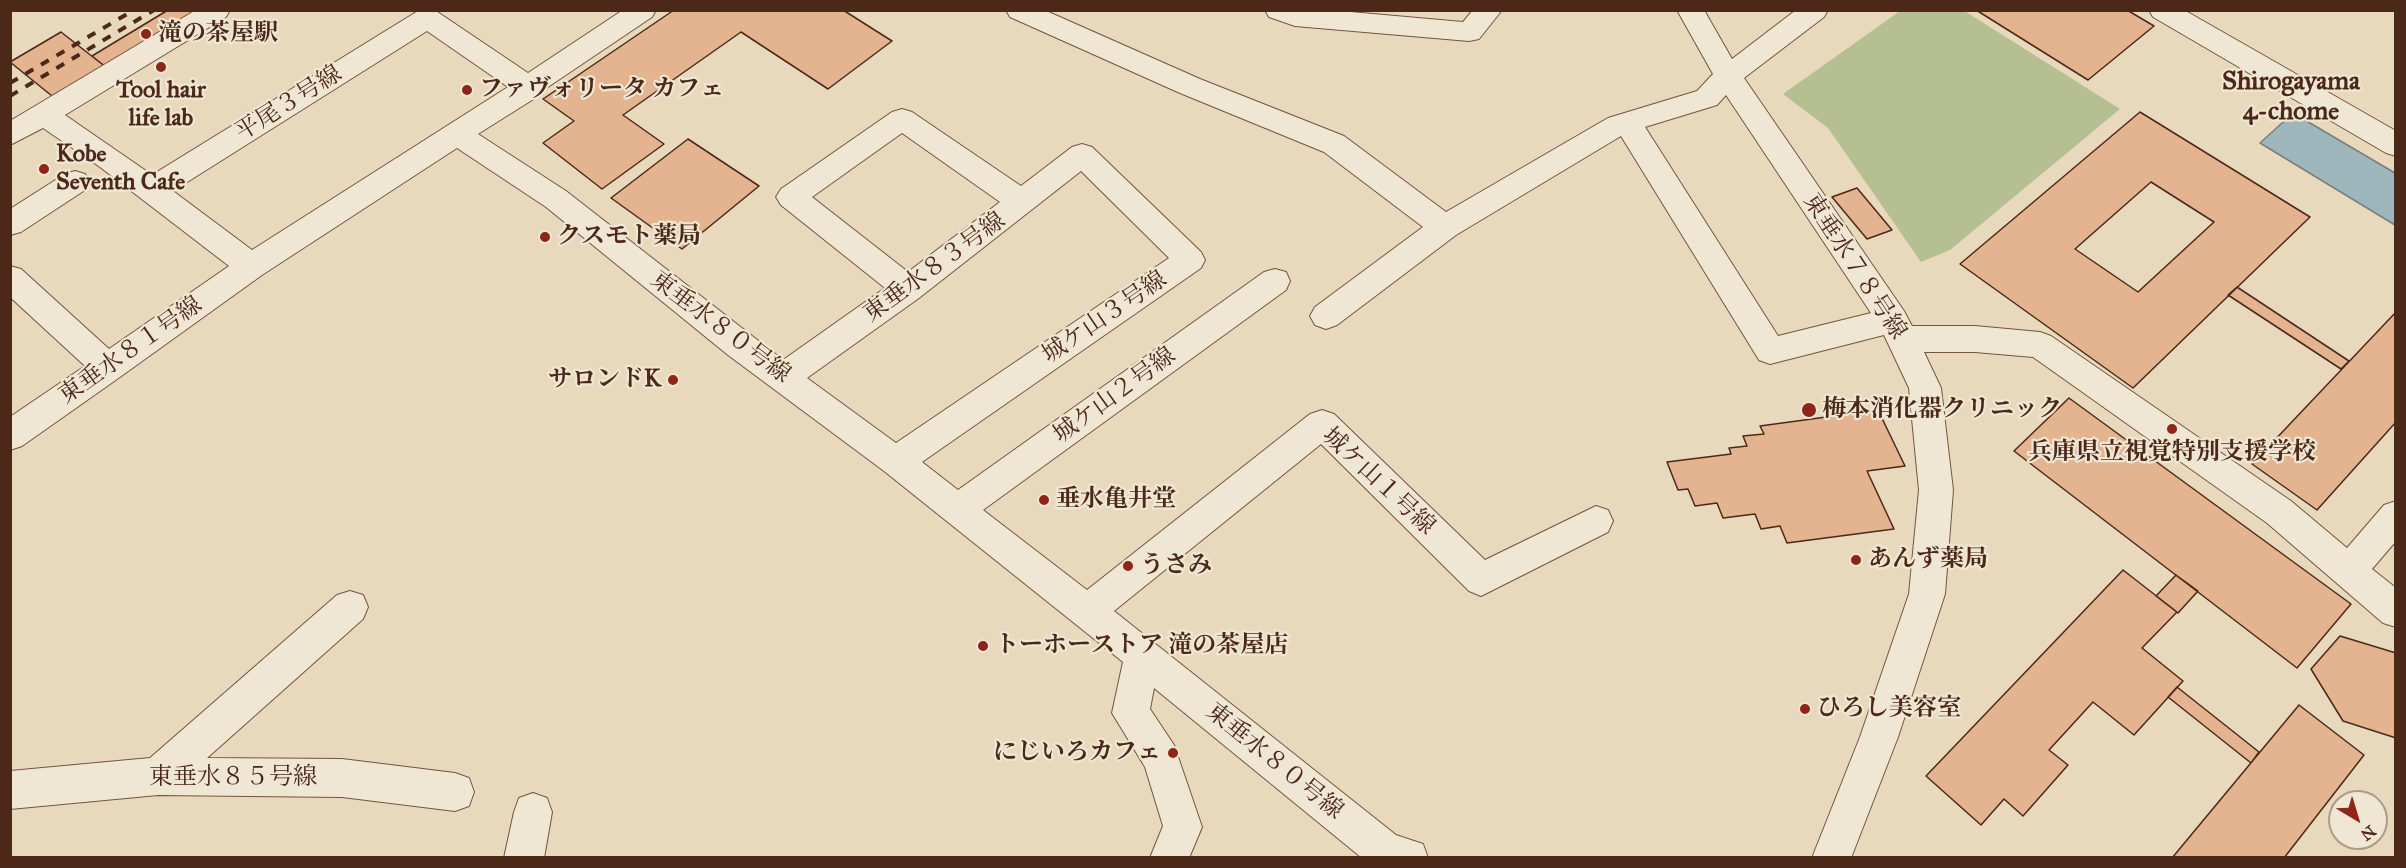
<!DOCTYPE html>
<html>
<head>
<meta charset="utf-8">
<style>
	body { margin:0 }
	#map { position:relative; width:2406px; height:868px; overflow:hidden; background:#e8d9bd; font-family:"IM FELL Great Primer",serif }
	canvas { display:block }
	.frame { position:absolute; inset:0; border:12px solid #4b2817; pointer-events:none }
	.north { position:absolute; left:2328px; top:790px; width:60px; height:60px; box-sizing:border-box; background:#f0e6d4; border:2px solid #ae9a88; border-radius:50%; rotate:142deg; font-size:16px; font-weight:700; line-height:24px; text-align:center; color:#4b2817 }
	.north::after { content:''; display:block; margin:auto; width:21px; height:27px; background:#8f2418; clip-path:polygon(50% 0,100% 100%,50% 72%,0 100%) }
</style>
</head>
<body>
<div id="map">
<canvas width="2406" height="868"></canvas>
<div class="frame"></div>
<div class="north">N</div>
</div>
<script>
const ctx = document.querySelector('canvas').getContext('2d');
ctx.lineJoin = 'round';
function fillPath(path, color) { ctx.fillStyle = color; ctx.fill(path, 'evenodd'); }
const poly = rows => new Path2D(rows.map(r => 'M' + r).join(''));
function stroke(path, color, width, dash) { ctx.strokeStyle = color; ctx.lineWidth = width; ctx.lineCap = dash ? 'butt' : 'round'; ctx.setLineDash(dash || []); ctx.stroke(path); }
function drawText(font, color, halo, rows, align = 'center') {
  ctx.font = font + ' "IM FELL Great Primer","Noto Serif JP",serif'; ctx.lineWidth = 4.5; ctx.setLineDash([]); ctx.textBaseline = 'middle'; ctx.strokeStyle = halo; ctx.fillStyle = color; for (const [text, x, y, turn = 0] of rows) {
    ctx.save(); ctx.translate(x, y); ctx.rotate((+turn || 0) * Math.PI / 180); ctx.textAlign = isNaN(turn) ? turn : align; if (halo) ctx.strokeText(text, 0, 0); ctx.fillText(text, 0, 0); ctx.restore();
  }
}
fillPath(poly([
	[1963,10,2120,109,1950,250,1921,262,1828,128,1783,94,1900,11]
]), '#b6bf91');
const water = poly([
	[2293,113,2395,173,2395,225,2260,143,2293,113]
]);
fillPath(water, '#9db7bd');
stroke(water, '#7c7e7b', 1.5);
const building = poly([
	[168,10,198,10,107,68,92,56,168,10],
	[674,10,843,10,892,41,828,89,741,32,623,115,664,144,602,189,543,143,574,121,543,99,674,10],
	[1976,10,2127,10,2154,26,2088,80,1976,10],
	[61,32,107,68,52,96,10,62,61,32],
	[2140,112,2310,217,2133,388,1960,264,2140,112],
	[2151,182,2214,222,2138,292,2075,249,2151,182],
	[688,139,759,186,682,249,611,198,688,139],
	[1857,188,1892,230,1867,239,1832,197,1857,188],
	[2237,287,2349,361,2341,369,2228,295,2237,287],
	[2396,312,2396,422,2317,510,2252,464,2396,312],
	[2069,398,2351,604,2297,668,2014,451,2069,398],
	[1878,410,1905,466,1867,471,1894,529,1787,543,1780,526,1761,529,1755,514,1723,518,1717,503,1695,506,1688,489,1678,490,1667,462,1731,454,1729,448,1747,446,1743,436,1764,434,1760,426,1878,410],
	[2123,570,2177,612,2142,648,2183,681,2134,735,2093,702,2049,750,2068,765,2023,816,2004,799,1981,825,1926,776,2123,570],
	[2176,575,2198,591,2178,613,2156,596,2176,575],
	[2340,636,2396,653,2396,738,2343,721,2311,669,2340,636],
	[2177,687,2259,752,2251,763,2168,697,2177,687],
	[2299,705,2364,755,2284,858,2172,858,2299,705]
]);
fillPath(building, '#e4b390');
stroke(building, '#4b2817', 1.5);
const minor = poly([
	[196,10,230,10,226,17,65,115,152,175,418,11,436,11,528,73,623,10,656,10,652,17,542,91,540,95,478,134,566,191,783,360,885,288,781,205,776,197,781,189,892,112,902,109,912,112,1021,186,1072,147,1082,144,1092,147,1201,252,1205,260,1201,268,922,462,958,490,1264,272,1275,269,1286,272,1290,281,1286,290,983,510,1087,590,1310,414,1322,410,1334,414,1485,560,1596,506,1608,510,1613,521,1608,532,1481,596,1469,591,1321,444,1114,611,1396,835,1423,844,1428,858,1362,858,1154,688,1150,709,1174,745,1202,827,1189,858,1150,858,1163,826,1145,767,1112,713,1123,662,884,471,728,355,546,207,457,148,262,275,120,377,22,446,10,450,10,417,85,366,10,297,10,266,21,269,109,349,229,266,100,167,43,128,10,145,10,121,196,10],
	[427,31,508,87,252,250,173,191,427,31],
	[902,133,1000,202,908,272,812,197,902,133],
	[1081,171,1169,258,896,443,807,378,919,298,1081,171],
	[1006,10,1044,10,1200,79,1344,136,1446,212,1608,118,1697,91,1713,74,1677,10,1704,10,1732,59,1796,10,1828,10,1824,17,1744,78,1904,311,1912,326,1975,326,2040,332,2051,336,2291,501,2347,548,2384,505,2396,501,2396,541,2372,569,2396,588,2396,627,2383,623,2267,523,2033,357,1975,352,1924,352,1941,388,1953,490,1945,594,1898,737,1851,858,1812,858,1860,737,1909,594,1919,490,1909,388,1884,335,1770,364,1759,360,1621,136,1456,235,1337,325,1326,329,1315,325,1310,316,1315,307,1423,227,1324,152,1180,93,1010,17,1006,10],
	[1726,95,1871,313,1778,336,1645,127,1717,105,1726,95],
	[1265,10,1328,10,1463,22,1473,10,1502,10,1479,39,1469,41,1295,26,1269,17,1265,10],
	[2149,10,2184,10,2396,131,2396,156,2386,153,2153,17,2149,10],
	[75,171,85,174,90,182,85,190,21,232,10,235,10,209,65,174,75,171],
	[350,591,363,595,368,607,363,619,207,758,342,759,455,773,469,778,474,792,469,806,455,811,342,797,158,795,10,809,10,771,150,758,337,595,350,591],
	[533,793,547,798,552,812,544,858,504,858,514,812,519,798,533,793]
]);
stroke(minor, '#725440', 2);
fillPath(minor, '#f0e6d4');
stroke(poly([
	[10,83,134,10],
	[10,96,154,10]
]), '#4b2817', 4, [9, 9]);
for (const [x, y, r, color] of [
	[146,34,6,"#8f2418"],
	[161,67,6,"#8f2418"],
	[467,90,6,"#8f2418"],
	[44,169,6,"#8f2418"],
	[545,237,6,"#8f2418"],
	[673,380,6,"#8f2418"],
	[1809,410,8,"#8f2418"],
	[2172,429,6,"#8f2418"],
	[1044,500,6,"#8f2418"],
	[1856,560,6,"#8f2418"],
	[1128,566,6,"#8f2418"],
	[983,646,6,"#8f2418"],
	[1805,709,6,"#8f2418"],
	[1173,753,6,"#8f2418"]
]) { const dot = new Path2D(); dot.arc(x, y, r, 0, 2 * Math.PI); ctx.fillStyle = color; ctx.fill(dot); stroke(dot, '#f0e6d4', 2); }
drawText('bold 24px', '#4b2817', '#f0e6d4', [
	["滝の茶屋駅",158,34],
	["ファヴォリータ カフェ",479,90],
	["Tool hair",161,91,"center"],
	["life lab",161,119,"center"],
	["Kobe",56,155],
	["Seventh Cafe",56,183],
	["クスモト薬局",557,237],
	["サロンドK",661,380,"right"],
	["梅本消化器クリニック",1822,410],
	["兵庫県立視覚特別支援学校",2172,453,"center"],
	["垂水亀井堂",1056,500],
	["あんず薬局",1868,560],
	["うさみ",1140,566],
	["トーホーストア 滝の茶屋店",995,646],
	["ひろし美容室",1817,709],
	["にじいろカフェ",1161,753,"right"]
], 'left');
drawText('24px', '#4b2817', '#f0e6d4', [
	["平尾３号線",289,104,-32],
	["東垂水７８号線",1854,267,57],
	["東垂水８３号線",935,268,-36],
	["城ケ山３号線",1105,318,-34],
	["東垂水８０号線",720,328,37],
	["東垂水８１号線",131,351,-35],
	["城ケ山２号線",1115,396,-36],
	["城ケ山１号線",1378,482,43],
	["東垂水８０号線",1274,762,39],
	["東垂水８５号線",233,778]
]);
drawText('bold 26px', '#4b2817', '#f0e6d4', [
	["Shirogayama",2291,83],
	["4-chome",2291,113]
]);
</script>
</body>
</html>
